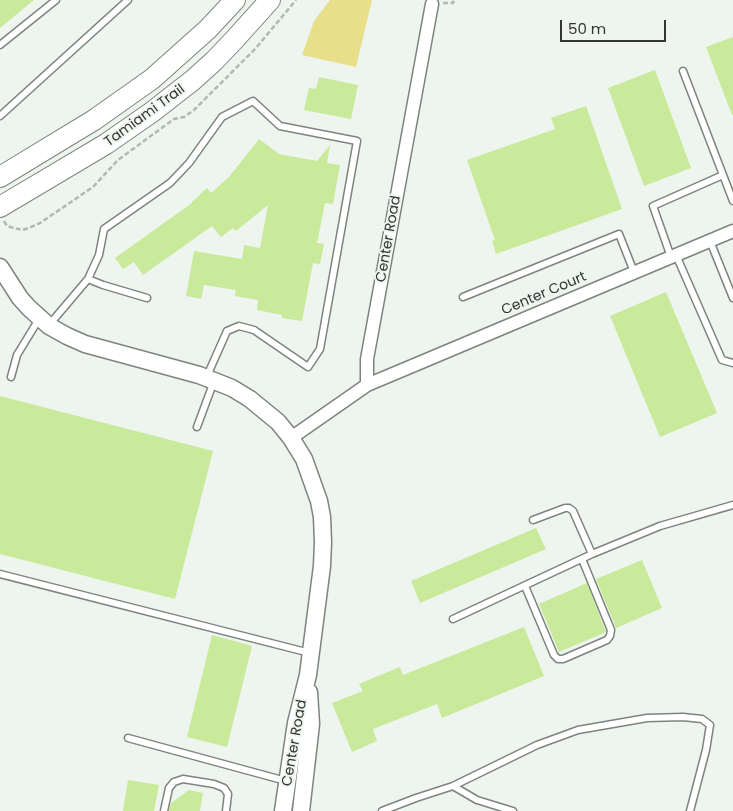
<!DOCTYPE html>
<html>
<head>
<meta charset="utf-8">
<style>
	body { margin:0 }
	#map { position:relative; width:733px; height:811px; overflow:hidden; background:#edf5ee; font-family:Poppins,sans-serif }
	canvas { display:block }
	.scale { position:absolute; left:560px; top:20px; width:106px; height:22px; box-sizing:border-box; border:2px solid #323532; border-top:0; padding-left:6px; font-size:15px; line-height:18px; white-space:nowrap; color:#323532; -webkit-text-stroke:4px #edf5ee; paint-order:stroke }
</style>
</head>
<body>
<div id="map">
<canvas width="733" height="811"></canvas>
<div class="scale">50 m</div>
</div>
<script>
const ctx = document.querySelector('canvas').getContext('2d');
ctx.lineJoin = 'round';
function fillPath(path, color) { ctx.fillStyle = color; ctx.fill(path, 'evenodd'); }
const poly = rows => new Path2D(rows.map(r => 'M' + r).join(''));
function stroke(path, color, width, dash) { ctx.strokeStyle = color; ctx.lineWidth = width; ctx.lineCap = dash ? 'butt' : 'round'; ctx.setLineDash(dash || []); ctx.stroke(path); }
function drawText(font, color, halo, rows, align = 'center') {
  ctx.font = font + ' Poppins,sans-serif'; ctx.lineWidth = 4; ctx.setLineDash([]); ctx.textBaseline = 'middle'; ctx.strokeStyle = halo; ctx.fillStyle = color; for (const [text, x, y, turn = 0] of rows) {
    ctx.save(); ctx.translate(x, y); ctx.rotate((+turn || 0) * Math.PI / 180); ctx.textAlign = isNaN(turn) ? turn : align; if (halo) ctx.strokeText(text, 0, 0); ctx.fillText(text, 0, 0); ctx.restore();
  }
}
fillPath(poly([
	[330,0,372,0,356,67,302,55,314,21]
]), '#e8df8b');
fillPath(poly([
	[0,0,34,0,0,28],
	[733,37,733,115,732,115,706,47],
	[655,70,691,168,644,186,608,88],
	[319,77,358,85,351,119,304,110,309,88,316,89],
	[586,106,622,209,496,254,492,241,495,240,467,160,555,129,551,118],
	[259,139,279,154,317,161,330,145,327,163,340,165,333,204,325,203,317,243,324,244,320,264,313,263,302,321,282,318,282,315,257,310,258,300,235,296,236,290,204,285,201,299,186,296,194,251,242,259,244,245,260,248,268,205,236,231,233,228,221,237,212,226,143,275,134,262,123,269,115,258,192,203,192,202,207,188,211,193,229,177],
	[666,292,717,413,660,437,610,316],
	[0,396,213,451,175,599,0,554],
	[536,528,546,549,420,603,411,581],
	[642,560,662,608,616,628,596,579],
	[587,583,606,632,559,652,539,604],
	[524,627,544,676,442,718,437,704,373,729,377,741,352,752,332,703,363,691,359,684,400,667,403,675],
	[212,635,252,646,227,747,187,737],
	[128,780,159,785,154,811,123,811],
	[189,790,203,793,200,811,169,811,171,803]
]), '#c8ea9a');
const service = poly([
	[0,45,56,0],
	[683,71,733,201],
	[0,116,128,0],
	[710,241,733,298],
	[676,255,722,360,733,363],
	[671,257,653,206,723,175],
	[88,279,103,285,147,298],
	[463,297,619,234,634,272],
	[49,325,88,279,99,255,104,229,170,183,189,163,222,117,253,101,280,126,357,141,320,349,308,367,254,330,239,326,227,331,207,376],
	[11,377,17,355,39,319],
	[197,427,214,381],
	[533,520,565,508,569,508,573,511,592,554,660,526,733,505],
	[0,574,310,653],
	[525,586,554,655,558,659,563,659,607,640,610,636,611,630,582,559],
	[453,619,592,554],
	[128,738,286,781],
	[453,786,477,800,513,811],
	[164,811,169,788,174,782,183,779,214,784,224,788,228,794,226,811],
	[382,811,416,798,453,786,537,745,578,730,647,718,683,717,702,719,710,725,706,750,690,811]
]);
const minor = poly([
	[367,385,367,359,432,4],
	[291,438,367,385,733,231]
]);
const tertiary = poly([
	[0,267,20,298,29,308,49,326,67,336,85,344,199,375,232,388,250,399,278,422,291,438,304,459,319,501,322,517,323,542,322,566,308,675,296,723,283,811],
	[301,811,311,724,309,692]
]);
const primary = poly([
	[0,177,94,120,152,79,208,29,235,0],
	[0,207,106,144,152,112,193,80,214,61,235,39,270,0]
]);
stroke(service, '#7d847e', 9);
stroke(minor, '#7d847e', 15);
stroke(tertiary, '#7d847e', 19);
stroke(primary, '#7d847e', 22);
stroke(poly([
	[443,3,453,3,454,0],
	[4,221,7,226,22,230,29,228,40,223,93,187,118,160,174,119,184,117,194,110,256,48,296,0]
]), '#b2b8b2', 2.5, [5, 2.5]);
stroke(service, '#fff', 6);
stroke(minor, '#fff', 12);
stroke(tertiary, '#fff', 16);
stroke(primary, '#fff', 20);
drawText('14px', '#323532', '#edf5ee', [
	["Tamiami Trail",145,116,-36],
	["Center Road",389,239,-80],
	["Center Court",544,294,-23],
	["Center Road",295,743,-80]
]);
</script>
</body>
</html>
